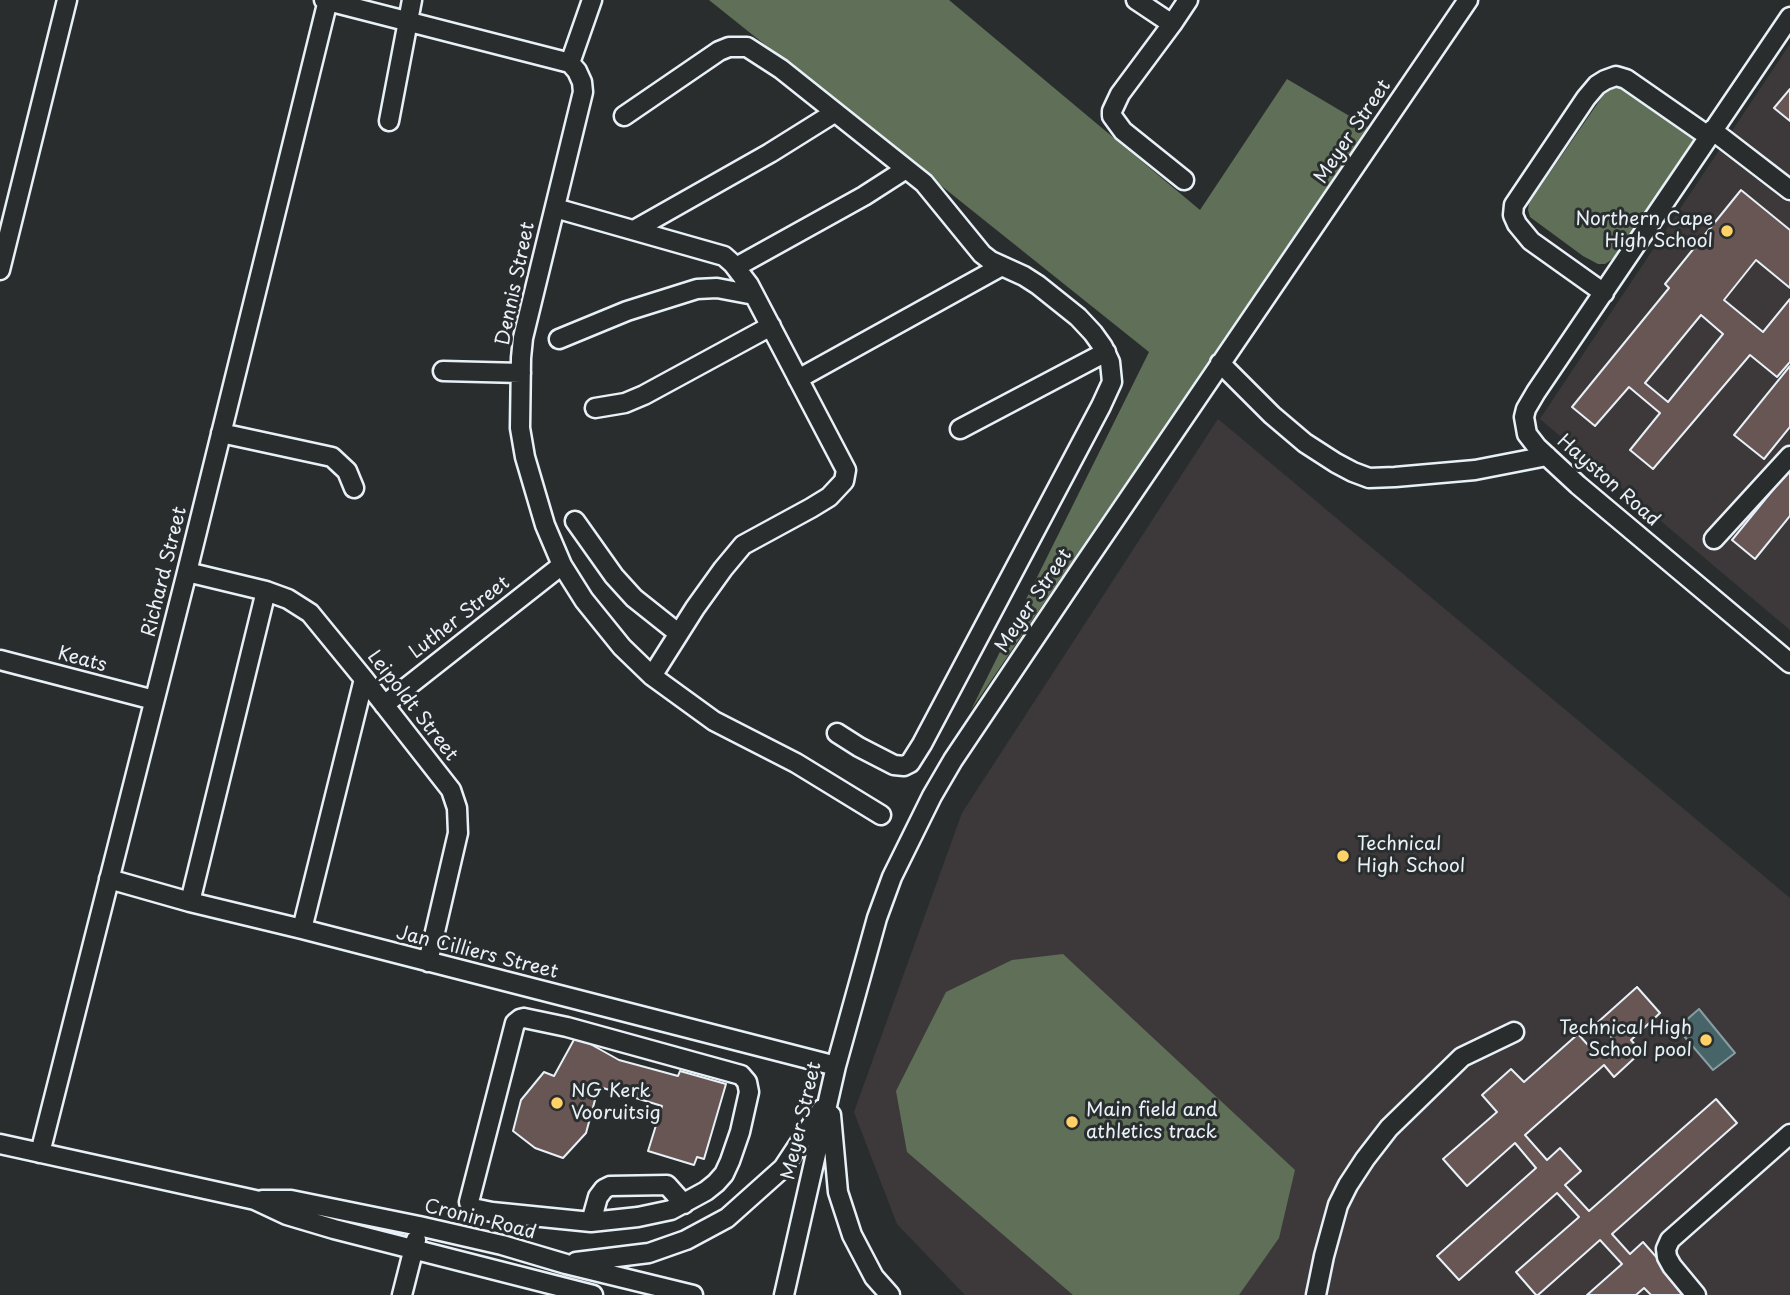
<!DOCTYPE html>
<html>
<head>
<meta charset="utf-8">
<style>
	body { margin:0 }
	canvas { display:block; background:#2a2d2e }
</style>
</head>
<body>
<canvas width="1790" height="1295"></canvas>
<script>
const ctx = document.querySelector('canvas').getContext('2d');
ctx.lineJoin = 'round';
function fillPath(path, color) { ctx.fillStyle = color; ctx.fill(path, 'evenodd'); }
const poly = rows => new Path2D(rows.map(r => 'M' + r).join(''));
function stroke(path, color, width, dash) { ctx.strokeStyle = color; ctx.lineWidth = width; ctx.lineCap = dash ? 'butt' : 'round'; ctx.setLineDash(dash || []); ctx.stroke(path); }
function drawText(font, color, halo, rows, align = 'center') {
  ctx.font = font + ' "Playpen Sans",sans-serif'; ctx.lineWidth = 6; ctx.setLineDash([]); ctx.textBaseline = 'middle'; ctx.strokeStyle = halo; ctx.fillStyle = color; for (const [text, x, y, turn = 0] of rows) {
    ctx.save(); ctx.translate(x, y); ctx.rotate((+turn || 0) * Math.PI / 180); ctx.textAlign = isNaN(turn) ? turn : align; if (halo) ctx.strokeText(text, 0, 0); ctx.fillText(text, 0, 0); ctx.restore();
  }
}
fillPath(poly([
	[1790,44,1790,630,1540,419],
	[1218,419,1790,898,1790,1295,965,1295,897,1224,854,1112,962,813]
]), '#3d393a');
fillPath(poly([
	[709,0,949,0,1200,210,1287,79,1368,127,971,710,1149,352],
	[1621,78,1693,133,1693,144,1614,258,1605,264,1598,264,1583,256,1530,217,1528,210,1529,203,1613,81],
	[1063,954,1295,1170,1279,1238,1239,1295,1073,1295,907,1152,896,1091,946,992,1012,960]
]), '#606f57');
const water = poly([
	[1699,1009,1735,1053,1713,1070,1677,1028,1699,1009]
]);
fillPath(water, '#476568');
stroke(water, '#879da2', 2);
const building = poly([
	[1790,89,1790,121,1774,108,1790,89],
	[1741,190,1790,230,1790,288,1756,260,1724,300,1763,332,1790,299,1790,362,1777,377,1750,355,1653,469,1630,450,1660,413,1629,387,1595,426,1572,407,1669,288,1665,284,1741,190],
	[1701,315,1723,334,1668,402,1645,383,1701,315],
	[1790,366,1790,427,1764,459,1734,435,1790,366],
	[1790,469,1790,516,1755,559,1732,540,1790,469],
	[1637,987,1660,1013,1631,1040,1641,1052,1614,1077,1604,1065,1525,1135,1547,1160,1560,1148,1581,1171,1565,1185,1589,1211,1716,1099,1737,1123,1612,1234,1630,1254,1643,1242,1690,1295,1651,1295,1644,1288,1636,1295,1587,1295,1622,1264,1600,1240,1538,1295,1536,1295,1516,1272,1579,1217,1557,1193,1459,1280,1437,1256,1536,1168,1515,1143,1467,1186,1443,1159,1497,1112,1482,1095,1511,1069,1524,1082,1578,1034,1597,1055,1614,1040,1598,1022,1637,987],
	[576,1036,619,1060,678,1076,680,1071,726,1084,704,1159,697,1157,694,1165,648,1151,662,1106,603,1088,595,1083,588,1095,595,1100,586,1133,563,1158,535,1148,513,1131,521,1100,544,1072,554,1076,576,1036]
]);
fillPath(building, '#685655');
stroke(building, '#e8f1f8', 2);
const minor = poly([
	[324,0,570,63],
	[1136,0,1172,24,1188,0],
	[1790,17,1536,392,1526,409,1524,417,1527,434,1537,447,1578,485,1790,663],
	[1172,24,1120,94,1112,111,1112,116,1123,131,1184,180],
	[570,63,577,71,582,82,583,92,523,338,521,358,520,428,525,457,545,525,562,565,584,600,622,647,652,676,714,721,796,763,881,815],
	[570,63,592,0],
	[624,116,719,51,729,47,747,47,781,69,924,183,982,254,991,261,1024,276,1038,285,1078,317,1093,333,1103,347,1110,362,1112,382,1101,406,922,744,910,763,904,766,894,765,859,747,837,733],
	[389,121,412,0],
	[1712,130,1790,190],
	[555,208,724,256,733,264,749,285,846,470,844,481,829,497,811,508,743,545,723,569,695,608,652,676],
	[634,230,770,153,834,113],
	[736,267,864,196,906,169],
	[0,270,67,0],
	[1604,293,1531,241,1517,224,1513,215,1514,205,1586,98,1597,85,1605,80,1616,76,1626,79,1708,136],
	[559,339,627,311,697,289,717,288,754,295],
	[1220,363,1272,415,1305,443,1336,463,1353,472,1369,478,1395,477,1475,470,1547,456],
	[443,371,521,373],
	[798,379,1002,266],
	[595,408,625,403,644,395,771,326],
	[960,429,1106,352],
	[221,433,332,457,347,471,354,488],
	[575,521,614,576,634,598,678,633],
	[1714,539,1790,456],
	[187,572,266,591,288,599,310,613,364,679,451,790,457,808,458,833,428,962],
	[0,660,154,700],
	[384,705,562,565],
	[109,879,190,902,302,929,836,1066],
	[190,902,266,591],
	[302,929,364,679],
	[524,1018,567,1027,741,1075,747,1082,749,1092,740,1132,730,1161,724,1174,716,1183,706,1191,671,1210,638,1217,591,1222,492,1212,473,1208,469,1202,515,1023,520,1019,524,1018],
	[831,1115,838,1192,852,1235,874,1277,890,1295],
	[0,1144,255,1200,287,1215,334,1229,593,1295],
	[40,1153,187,572,328,0],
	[262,1200,291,1200,419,1226,502,1245,566,1264,693,1295],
	[591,1222,598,1197,604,1189,610,1186,667,1185,684,1204],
	[576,1262,649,1253,686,1240,727,1218,783,1168,822,1109],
	[402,1295,416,1240],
	[784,1295,836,1066,877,918,892,877,932,796,953,760,1083,566,1468,0],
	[1316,1295,1324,1256,1338,1205,1348,1185,1365,1159,1389,1128,1462,1057,1514,1032],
	[1696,1295,1672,1266,1667,1257,1666,1249,1670,1240,1790,1134]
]);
stroke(minor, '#e8f1f8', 23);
stroke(minor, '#2a2d2e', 18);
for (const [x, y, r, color] of [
	[1727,231,7,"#ffd166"],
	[1343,856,7,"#ffd166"],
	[1706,1040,7,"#ffd166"],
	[557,1103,7,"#ffd166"],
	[1072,1122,7,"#ffd166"]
]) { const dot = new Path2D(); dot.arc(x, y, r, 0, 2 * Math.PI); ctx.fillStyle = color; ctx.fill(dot); stroke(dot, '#2a2d2e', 2.5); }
drawText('19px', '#e8f1f8', '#2a2d2e', [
	["Meyer Street",1353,132,-56],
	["Dennis Street",516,284,-78],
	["Hayston Road",1608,481,41],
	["Richard Street",165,572,-76],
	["Meyer Street",1034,601,-56],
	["Luther Street",460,618,-38],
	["Keats",82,660,15],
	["Leipoldt Street",412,706,52],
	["Jan Cilliers Street",477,953,14],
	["Meyer Street",802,1121,-77],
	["Cronin Road",480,1220,14]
]);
drawText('19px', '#e8f1f8', '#2a2d2e', [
	["Northern Cape",1713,220,"right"],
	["High School",1713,242,"right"],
	["Technical",1357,845],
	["High School",1357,867],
	["Technical High",1692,1029,"right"],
	["School pool",1692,1051,"right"],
	["NG Kerk",571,1092],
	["Vooruitsig",571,1114],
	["Main field and",1086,1111],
	["athletics track",1086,1133]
], 'left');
</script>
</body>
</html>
